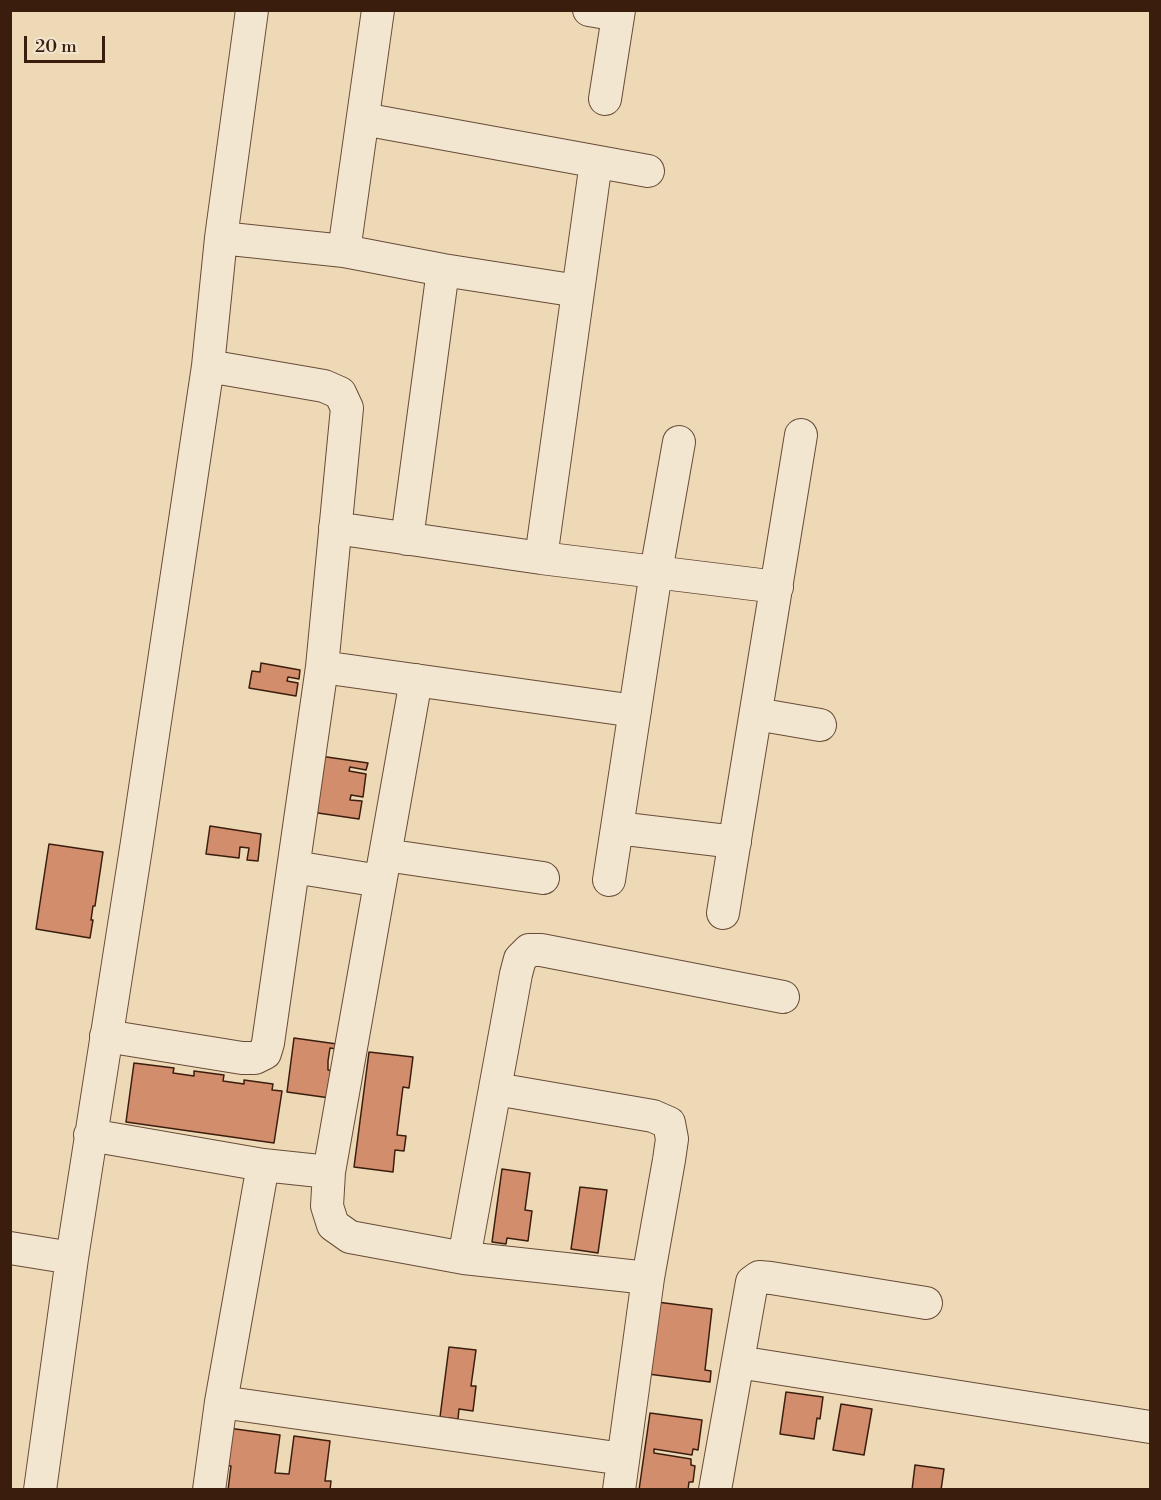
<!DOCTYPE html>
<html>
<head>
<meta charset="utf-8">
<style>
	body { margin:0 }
	#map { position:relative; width:1161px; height:1500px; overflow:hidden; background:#edd9b6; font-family:"Libre Bodoni",serif }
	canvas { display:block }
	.frame { position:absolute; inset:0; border:12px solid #3b1d0e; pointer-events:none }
	.scale { position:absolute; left:24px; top:36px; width:81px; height:27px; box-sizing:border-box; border:3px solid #3b1d0e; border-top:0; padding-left:8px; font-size:18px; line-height:21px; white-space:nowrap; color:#3b1d0e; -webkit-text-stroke:4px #f3e6d0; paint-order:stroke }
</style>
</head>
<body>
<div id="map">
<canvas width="1161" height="1500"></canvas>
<div class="frame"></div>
<div class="scale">20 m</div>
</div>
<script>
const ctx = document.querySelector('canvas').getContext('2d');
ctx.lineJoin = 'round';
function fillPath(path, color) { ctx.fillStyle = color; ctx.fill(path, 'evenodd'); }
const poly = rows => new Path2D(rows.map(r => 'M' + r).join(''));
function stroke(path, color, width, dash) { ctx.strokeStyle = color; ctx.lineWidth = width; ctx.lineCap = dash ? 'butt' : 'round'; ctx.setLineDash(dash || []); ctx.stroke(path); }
const building = poly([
	[261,663,300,670,299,679,288,677,287,681,298,683,296,696,249,688,252,671,260,672,261,663],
	[320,756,368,763,366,770,350,767,349,771,366,774,363,797,351,795,350,800,362,801,359,819,311,812,320,756],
	[210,826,261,834,258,861,247,860,249,848,240,847,239,858,206,854,210,826],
	[49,844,103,852,95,906,93,906,91,920,93,920,90,938,36,929,49,844],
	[294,1038,337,1044,336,1049,330,1048,328,1061,328,1070,334,1071,330,1098,287,1092,294,1038],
	[369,1052,413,1057,409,1088,403,1087,397,1135,406,1136,404,1151,395,1150,393,1172,354,1167,369,1052],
	[134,1063,174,1068,173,1073,194,1076,194,1071,224,1075,223,1081,244,1084,244,1080,273,1084,272,1090,282,1091,274,1143,126,1122,134,1063],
	[502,1169,530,1173,525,1210,532,1211,528,1241,507,1238,506,1244,492,1242,502,1169],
	[580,1187,607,1190,598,1253,571,1249,580,1187],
	[657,1302,712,1309,705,1370,711,1371,710,1382,648,1374,657,1302],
	[449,1347,476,1350,471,1386,476,1386,473,1411,459,1409,458,1419,440,1417,449,1347],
	[786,1392,823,1397,820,1419,817,1418,814,1439,780,1434,786,1392],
	[841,1404,872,1409,864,1455,833,1450,841,1404],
	[650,1413,702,1420,698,1450,693,1449,692,1455,654,1449,654,1453,691,1459,691,1465,695,1466,693,1482,689,1482,688,1490,639,1490,650,1413],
	[228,1428,280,1435,275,1473,289,1474,294,1436,330,1441,325,1481,331,1481,330,1490,228,1490,231,1466,224,1465,228,1428],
	[915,1465,944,1469,941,1490,912,1490,915,1465]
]);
fillPath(building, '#d28d6d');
stroke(building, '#3b1d0e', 1.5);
const street = poly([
	[589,10,618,15],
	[605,99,619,10],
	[363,119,648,171],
	[221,238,344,251,443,270,578,291],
	[344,251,378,10],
	[335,528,541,558,777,587],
	[407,539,443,270],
	[541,558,596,162],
	[322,667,635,711],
	[416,680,329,1172,327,1206,333,1225,350,1237,464,1258,648,1278,619,1490],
	[756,714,820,725],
	[617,828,735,842],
	[385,855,543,878],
	[294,867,380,881],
	[609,880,656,572,679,442],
	[723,913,801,435],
	[106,1036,242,1058,255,1058,265,1053,268,1043,322,667,347,408,340,393,324,386,208,366],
	[496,1089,653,1116,669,1123,672,1139,669,1160,648,1278],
	[90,1135,263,1165,329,1172],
	[10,1248,72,1258,137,842,208,366,221,238,252,10],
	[464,1258,516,974,520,959,529,950,541,950,783,997],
	[738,1362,1150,1427],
	[221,1402,623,1459],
	[40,1490,72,1258],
	[209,1490,221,1402,263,1165],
	[715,1490,752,1282,759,1277,771,1278,926,1303]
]);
stroke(street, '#684c38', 34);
stroke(street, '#f3e6d0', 32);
</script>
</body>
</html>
